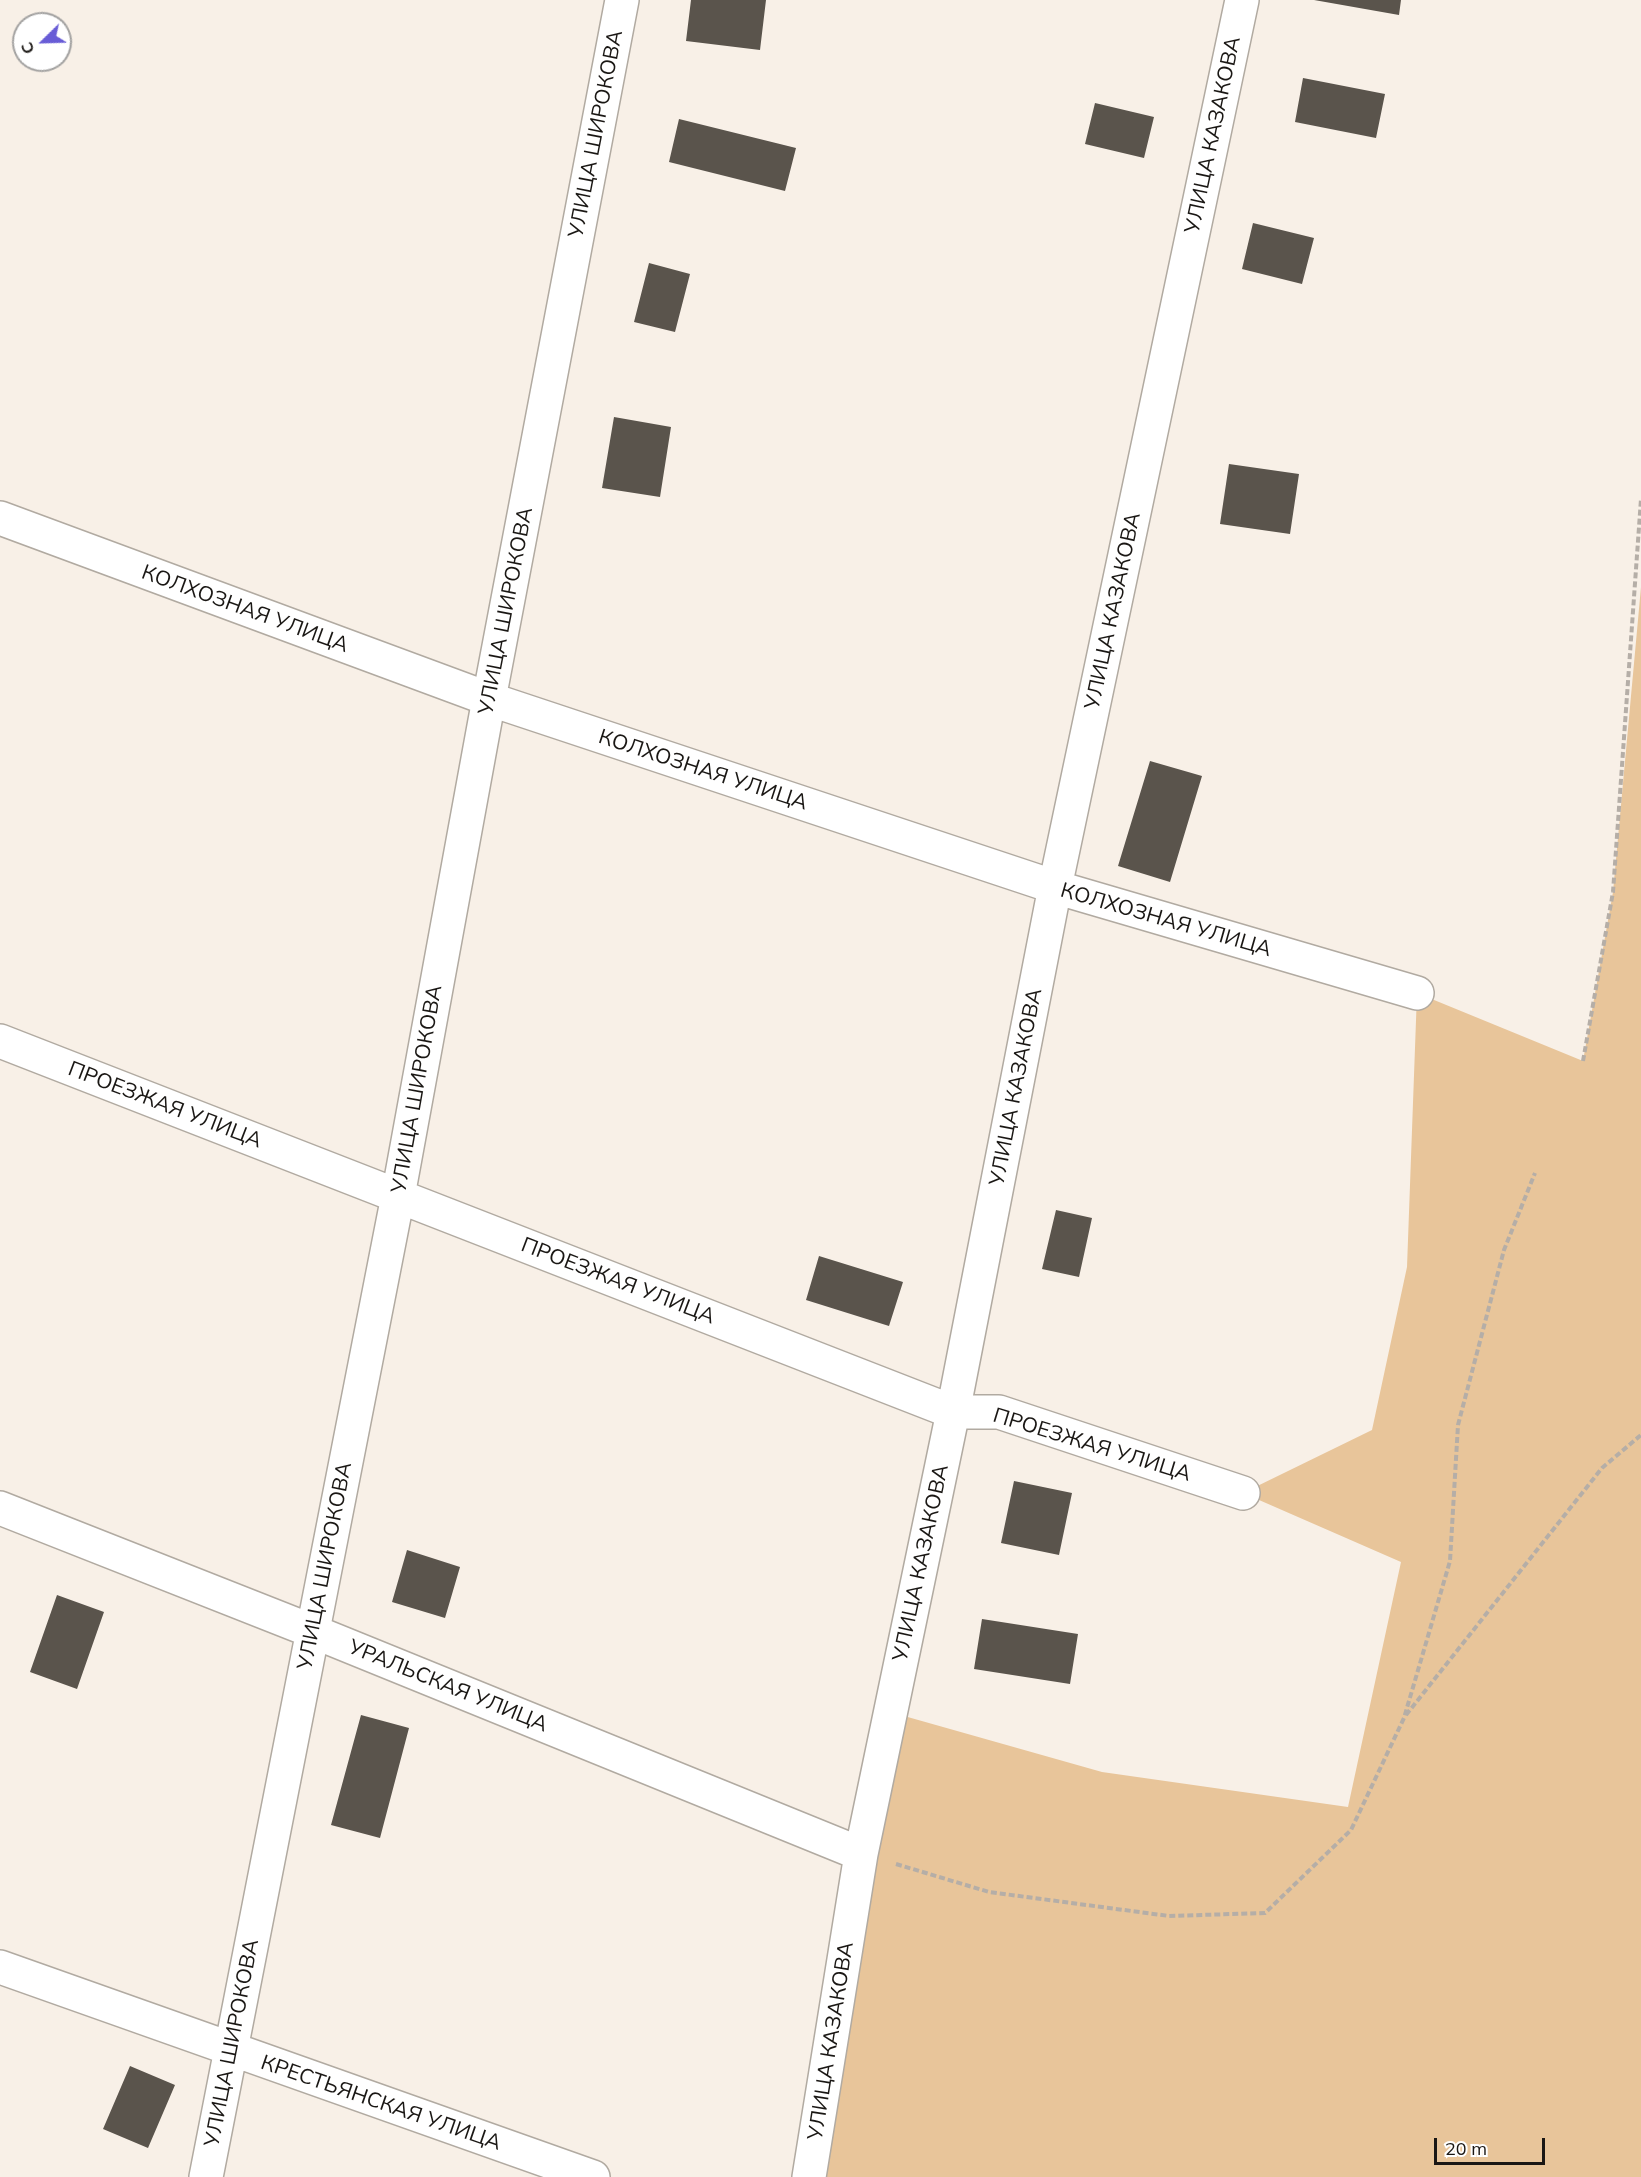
<!DOCTYPE html>
<html>
<head>
<meta charset="utf-8">
<style>
	body { margin:0 }
	#map { position:relative; width:1641px; height:2177px; overflow:hidden; background:#f8f0e7; font-family:Mulish,sans-serif }
	canvas { display:block }
	.north { position:absolute; left:12px; top:12px; width:60px; height:60px; box-sizing:border-box; background:#fff; border:2px solid #a3a2a1; border-radius:50%; rotate:247deg; font-size:16px; font-weight:700; line-height:24px; text-align:center; color:#1a1714 }
	.north::after { content:''; display:block; margin:auto; width:21px; height:27px; background:#685cd6; clip-path:polygon(50% 0,100% 100%,50% 72%,0 100%) }
	.scale { position:absolute; left:1434px; top:2138px; width:111px; height:27px; box-sizing:border-box; border:3px solid #1a1714; border-top:0; padding-left:8px; font-size:18px; line-height:21px; white-space:nowrap; color:#1a1714; -webkit-text-stroke:4px #fff; paint-order:stroke }
</style>
</head>
<body>
<div id="map">
<canvas width="1641" height="2177"></canvas>
<div class="north">С</div>
<div class="scale">20 m</div>
</div>
<script>
const ctx = document.querySelector('canvas').getContext('2d');
ctx.lineJoin = 'round';
function fillPath(path, color) { ctx.fillStyle = color; ctx.fill(path, 'evenodd'); }
const poly = rows => new Path2D(rows.map(r => 'M' + r).join(''));
function stroke(path, color, width, dash) { ctx.strokeStyle = color; ctx.lineWidth = width; ctx.lineCap = dash ? 'butt' : 'round'; ctx.setLineDash(dash || []); ctx.stroke(path); }
function drawText(font, color, halo, rows, align = 'center') {
  ctx.font = font + ' Mulish,sans-serif'; ctx.lineWidth = 6; ctx.setLineDash([]); ctx.textBaseline = 'middle'; ctx.strokeStyle = halo; ctx.fillStyle = color; for (const [text, x, y, turn = 0] of rows) {
    ctx.save(); ctx.translate(x, y); ctx.rotate((+turn || 0) * Math.PI / 180); ctx.textAlign = isNaN(turn) ? turn : align; if (halo) ctx.strokeText(text, 0, 0); ctx.fillText(text, 0, 0); ctx.restore();
  }
}
fillPath(poly([
	[1641,587,1641,2177,809,2177,890,1712,1102,1772,1348,1807,1401,1562,1243,1493,1372,1430,1407,1267,1417,993,1583,1061,1613,892]
]), '#e8c59a');
fillPath(poly([
	[691,0,766,0,760,50,686,41],
	[1314,0,1401,0,1399,15],
	[1303,78,1385,94,1376,138,1295,122],
	[1095,103,1154,117,1144,158,1085,144],
	[679,119,796,148,785,191,669,162],
	[1253,223,1314,238,1302,284,1242,269],
	[649,263,690,274,675,332,634,322],
	[614,417,671,427,660,497,602,488],
	[1229,464,1299,474,1290,534,1220,524],
	[1150,761,1202,776,1170,882,1118,866],
	[1056,1210,1092,1218,1079,1277,1042,1269],
	[819,1256,903,1282,889,1326,806,1300],
	[1014,1481,1072,1493,1059,1555,1001,1543],
	[407,1550,460,1567,445,1618,392,1602],
	[57,1595,104,1612,77,1689,30,1672],
	[982,1619,1078,1634,1070,1684,974,1669],
	[361,1715,409,1728,380,1838,331,1825],
	[130,2066,175,2085,148,2148,103,2129]
]), '#5a544c');
const street = poly([
	[0,518,489,699,1055,887,1417,993],
	[0,1041,953,1412,999,1412,1243,1493],
	[0,1508,312,1631,861,1854],
	[0,1967,593,2177],
	[206,2177,398,1196,489,699,622,0],
	[809,2177,861,1854,953,1412,1055,887,1242,0]
]);
stroke(street, '#b1aaa1', 36);
stroke(poly([
	[1583,1061,1613,892,1641,499],
	[1406,1715,1602,1468,1641,1435],
	[896,1864,989,1892,1169,1916,1265,1913,1351,1830,1404,1718,1450,1561,1458,1425,1504,1250,1535,1173]
]), '#b5aea7', 4, [6, 3]);
stroke(street, '#fff', 33);
drawText('21px', '#1a1714', '#fff', [
	["УЛИЦА ШИРОКОВА",596,134,-79],
	["УЛИЦА КАЗАКОВА",1213,135,-78],
	["КОЛХОЗНАЯ УЛИЦА",245,609,20],
	["УЛИЦА ШИРОКОВА",506,611,-79],
	["УЛИЦА КАЗАКОВА",1113,611,-78],
	["КОЛХОЗНАЯ УЛИЦА",703,770,18],
	["КОЛХОЗНАЯ УЛИЦА",1166,920,16],
	["УЛИЦА КАЗАКОВА",1016,1087,-79],
	["УЛИЦА ШИРОКОВА",417,1089,-80],
	["ПРОЕЗЖАЯ УЛИЦА",165,1105,21],
	["ПРОЕЗЖАЯ УЛИЦА",618,1281,21],
	["ПРОЕЗЖАЯ УЛИЦА",1092,1445,17],
	["УЛИЦА КАЗАКОВА",921,1563,-78],
	["УЛИЦА ШИРОКОВА",325,1566,-79],
	["УРАЛЬСКАЯ УЛИЦА",448,1686,22],
	["УЛИЦА КАЗАКОВА",831,2041,-81],
	["УЛИЦА ШИРОКОВА",232,2043,-79],
	["КРЕСТЬЯНСКАЯ УЛИЦА",381,2103,19]
]);
</script>
</body>
</html>
